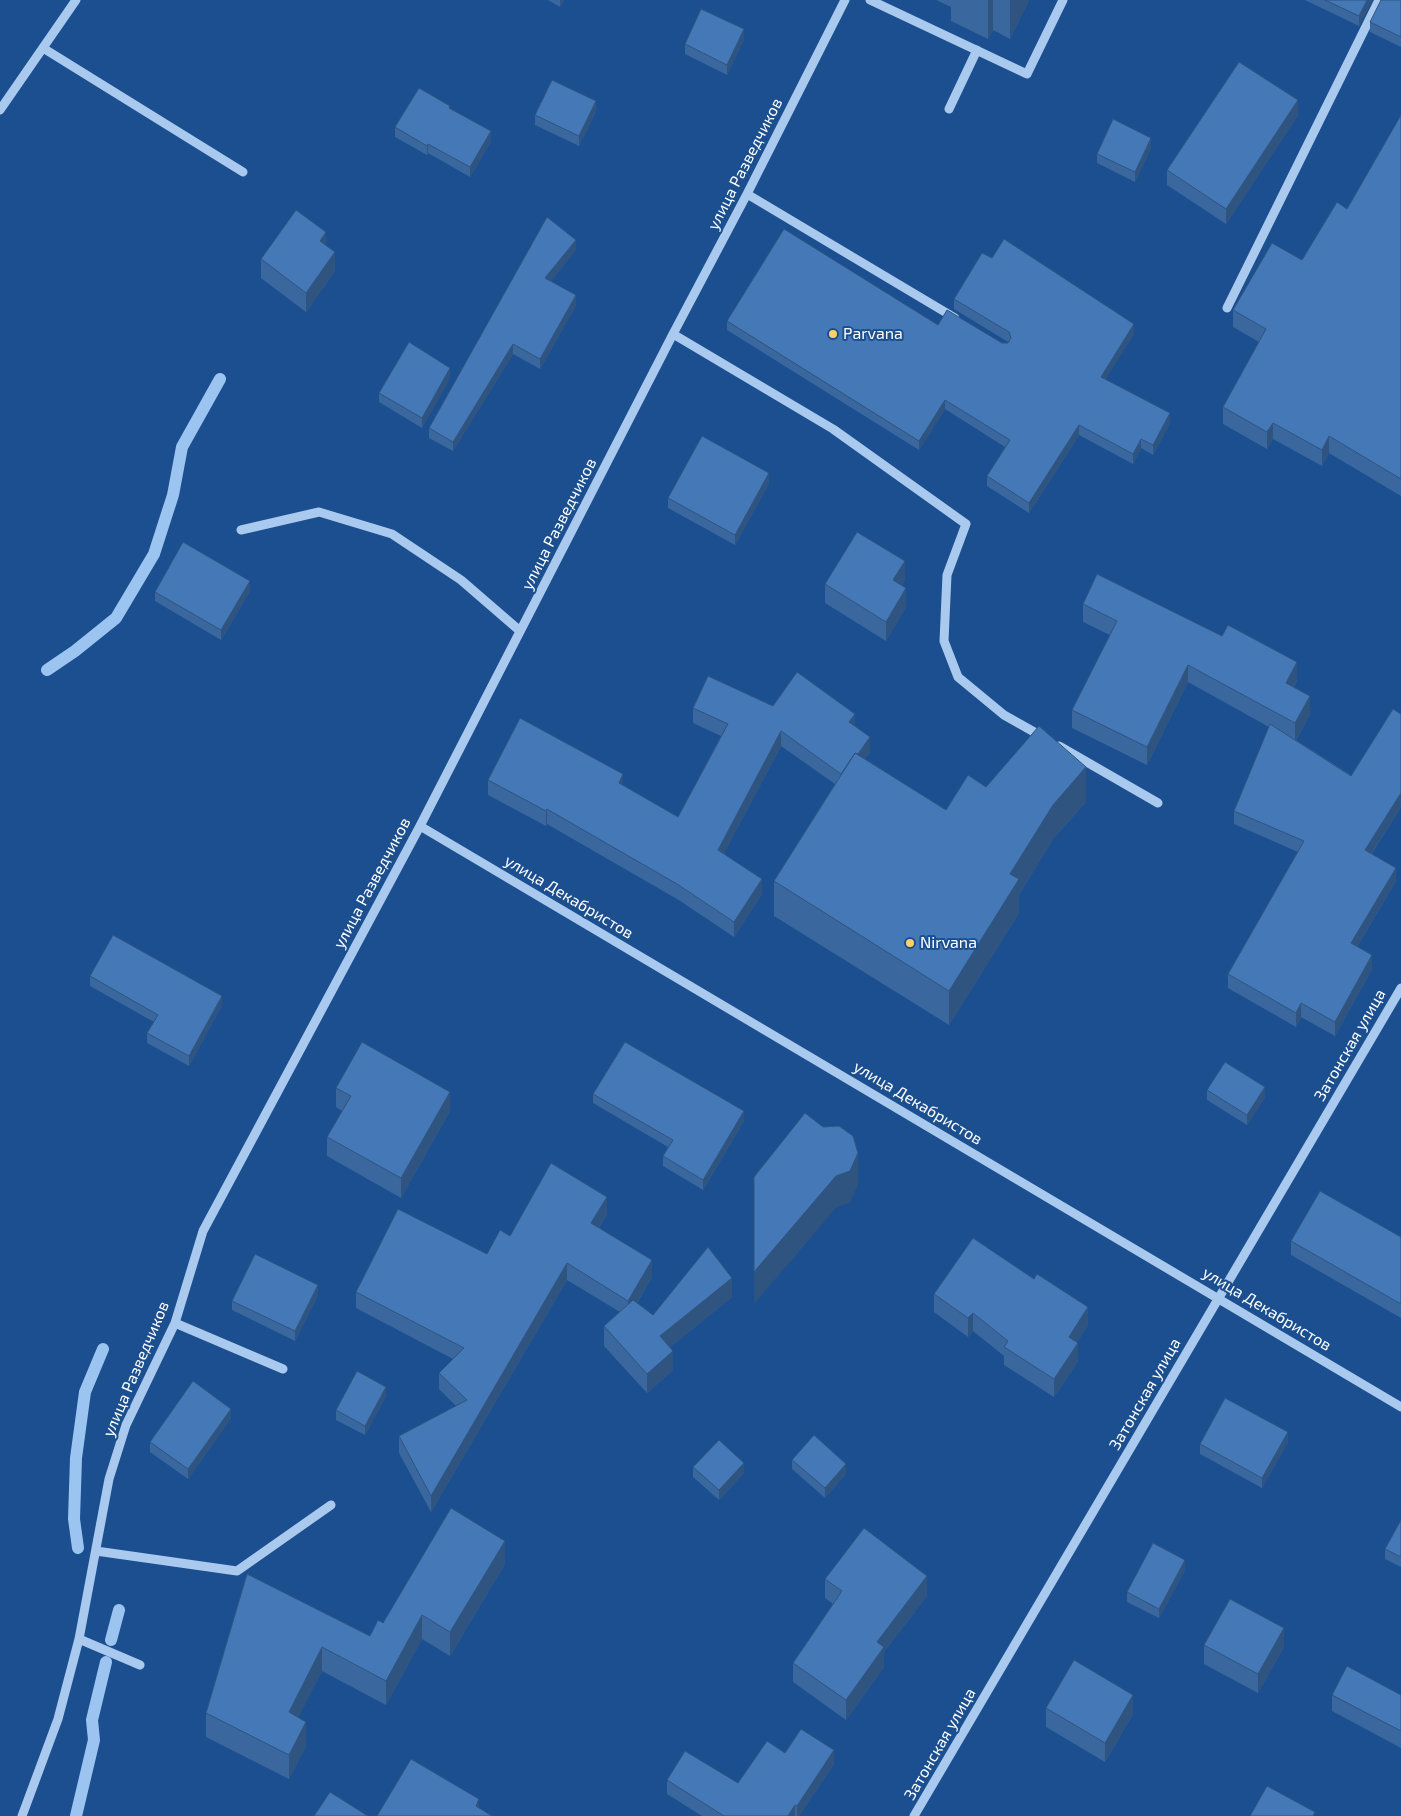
<!DOCTYPE html>
<html>
<head>
<meta charset="utf-8">
<style>
	body { margin:0 }
	canvas { display:block; background:#1b4f8f }
</style>
</head>
<body>
<canvas width="1401" height="1816"></canvas>
<script>
const ctx = document.querySelector('canvas').getContext('2d');
ctx.lineJoin = 'round';
const poly = rows => new Path2D(rows.map(r => 'M' + r).join(''));
function stroke(path, color, width, dash) { ctx.strokeStyle = color; ctx.lineWidth = width; ctx.lineCap = dash ? 'butt' : 'round'; ctx.setLineDash(dash || []); ctx.stroke(path); }
function fillPath(path, color) { ctx.fillStyle = color; ctx.fill(path, 'evenodd'); }
function drawText(font, color, halo, rows, align = 'center') {
  ctx.font = font + ' "Exo 2",sans-serif'; ctx.lineWidth = 4; ctx.setLineDash([]); ctx.textBaseline = 'middle'; ctx.strokeStyle = halo; ctx.fillStyle = color; for (const [text, x, y, turn = 0] of rows) {
    ctx.save(); ctx.translate(x, y); ctx.rotate((+turn || 0) * Math.PI / 180); ctx.textAlign = isNaN(turn) ? turn : align; if (halo) ctx.strokeText(text, 0, 0); ctx.fillText(text, 0, 0); ctx.restore();
  }
}
stroke(poly([
	[47,670,75,651,116,618,154,554,173,495,182,447,220,379],
	[78,1548,74,1519,76,1458,85,1392,103,1349],
	[111,1640,119,1610],
	[76,1816,94,1740,92,1720,106,1662]
]), '#9cc4f0', 12);
stroke(poly([
	[870,0,1027,74,1063,0],
	[43,48,243,172],
	[949,109,977,50],
	[0,110,76,0],
	[747,194,955,318],
	[1227,308,1379,0],
	[673,334,833,429,966,524,947,575,944,641,958,677,1004,715,1043,737],
	[241,530,319,512,392,534,461,580,520,631],
	[1059,746,1158,803],
	[420,826,1401,1407],
	[175,1323,283,1369],
	[96,1551,237,1571,331,1505],
	[79,1639,140,1665],
	[22,1816,58,1719,79,1639,109,1479,126,1425,175,1323,203,1231,420,826,673,334,747,194,845,0],
	[914,1816,1401,988]
]), '#a9c9ee', 9);
fillPath(poly([
	[548,0,564,0,560,7],
	[936,0,1029,0,1010,39,993,30,988,39,951,21,951,7],
	[1305,0,1372,0,1359,26],
	[1401,0,1401,47,1370,32,1370,22],
	[744,39,727,75,685,54,685,44],
	[450,108,491,141,470,177,428,153,427,155,395,137,395,127],
	[596,111,579,146,535,125,535,115],
	[1298,115,1226,224,1167,185,1167,170],
	[1401,115,1401,496,1329,453,1322,466,1273,439,1267,449,1223,424,1223,407,1259,342,1233,327,1233,310,1302,260,1347,209],
	[1151,148,1135,182,1097,163,1097,154],
	[576,250,551,281,576,305,540,369,513,354,453,451,429,438,429,428],
	[261,259,335,271,306,312,261,278],
	[954,299,1134,334,1105,379,1170,423,1153,455,1141,448,1133,464,1079,435,1029,513,987,486,987,476,1005,447,945,409,919,450,727,330,727,321,938,325,1002,343,1008,343,1008,342,954,309],
	[450,378,422,428,379,402,379,393],
	[769,483,735,545,668,508,668,498],
	[905,580,902,585,906,607,886,641,825,603,825,584],
	[250,591,221,640,155,601,155,592],
	[1083,604,1297,680,1294,687,1310,714,1296,740,1401,807,1372,853,1396,881,1357,947,1372,969,1335,1036,1301,1017,1296,1027,1228,988,1228,974,1298,852,1234,824,1234,811,1269,727,1188,682,1147,765,1072,728,1072,710,1110,635,1083,622],
	[773,706,855,726,870,752,865,759,946,810,986,787,1086,802,1053,839,1019,895,1019,913,949,1025,774,916,774,881,835,784,781,746,724,853,762,894,734,937,677,899,618,865,547,824,546,826,488,795,488,780,623,785,678,817,721,736,693,723,693,708],
	[90,976,222,1005,189,1066,147,1043,147,1033,154,1022,90,986],
	[336,1088,450,1111,401,1198,327,1156,327,1137,342,1111,336,1107],
	[1207,1090,1265,1097,1247,1125,1207,1100],
	[593,1094,744,1121,703,1190,663,1166,663,1156,668,1147,593,1103],
	[607,1214,599,1228,652,1277,637,1303,653,1315,732,1297,670,1347,673,1370,647,1393,604,1346,604,1326,620,1312,567,1280,431,1512,399,1453,399,1436,456,1406,439,1389,439,1373,453,1359,356,1308,356,1292,487,1254,510,1236],
	[1401,1237,1401,1318,1291,1255,1291,1241],
	[934,1294,1088,1325,1077,1342,1078,1361,1054,1397,1004,1365,1004,1356,973,1331,968,1337,934,1312],
	[318,1295,295,1341,232,1310,232,1301],
	[386,1396,365,1435,336,1420,336,1410],
	[231,1418,188,1479,150,1452,150,1442],
	[1288,1442,1262,1488,1200,1454,1200,1444],
	[792,1460,846,1474,825,1498,792,1469],
	[693,1467,744,1473,719,1500,693,1477],
	[1401,1520,1401,1567,1385,1559,1385,1549],
	[505,1564,450,1656,422,1639,386,1705,322,1671,298,1717,306,1746,289,1779,206,1737,206,1713,247,1574,370,1636,383,1623],
	[1185,1570,1159,1618,1127,1602,1127,1592],
	[825,1579,927,1596,884,1652,884,1667,846,1720,793,1682,793,1663,833,1604,825,1598],
	[1204,1645,1284,1647,1258,1693,1204,1664],
	[1332,1695,1401,1695,1401,1748,1332,1711],
	[1046,1708,1133,1714,1105,1762,1046,1727],
	[785,1753,834,1764,799,1816,702,1816,667,1794,667,1780,738,1783]
]), '#3a679d');
fillPath(poly([
	[560,0,564,0,560,7],
	[988,0,993,0,993,30,988,39],
	[1010,0,1029,0,1010,39],
	[1367,0,1372,0,1359,26,1359,16],
	[744,29,744,39,727,75,727,65],
	[1298,100,1298,115,1226,224,1226,209],
	[596,101,596,111,579,146,579,136],
	[491,131,491,141,470,177,470,167],
	[1151,138,1151,148,1135,182,1135,172],
	[428,144,428,153,427,155,427,146],
	[326,232,326,251,320,241],
	[576,240,576,250,545,288,545,278],
	[335,252,335,271,306,312,306,293],
	[576,295,576,305,540,369,540,359],
	[1134,324,1134,334,1101,387,1101,377],
	[513,344,513,354,453,451,453,442],
	[450,368,450,378,422,428,422,418],
	[945,400,945,409,919,450,919,441],
	[1170,413,1170,423,1153,455,1153,445],
	[1273,423,1273,439,1267,449,1267,432],
	[1079,425,1079,435,1029,513,1029,503],
	[1329,436,1329,453,1322,466,1322,450],
	[1141,439,1141,448,1133,464,1133,454],
	[769,473,769,483,735,545,735,535],
	[905,561,905,580,893,599,893,580],
	[250,581,250,591,221,640,221,630],
	[906,588,906,607,886,641,886,622],
	[1297,662,1297,680,1286,701,1286,683],
	[1188,665,1188,682,1147,765,1147,747],
	[1310,696,1310,714,1295,741,1295,723],
	[855,714,855,729,849,722],
	[781,731,781,746,718,865,718,850],
	[870,737,870,752,843,790,843,775],
	[1086,767,1086,802,1053,839,1019,895,1019,913,949,1025,949,991,1010,874,1053,805],
	[623,774,623,789,619,783],
	[1401,793,1401,807,1365,863,1365,850],
	[547,809,547,824,546,826,546,811],
	[1396,868,1396,881,1351,957,1351,943],
	[762,879,762,894,734,937,734,922],
	[1372,955,1372,969,1335,1036,1335,1022],
	[222,996,222,1005,189,1066,189,1056],
	[1301,1003,1301,1017,1296,1027,1296,1013],
	[1265,1087,1265,1097,1247,1125,1247,1115],
	[450,1092,450,1111,401,1198,401,1178],
	[744,1111,744,1121,703,1190,703,1180],
	[858,1153,858,1185,850,1202,836,1208,754,1304,754,1272,836,1176],
	[607,1197,607,1214,591,1240,591,1223],
	[652,1260,652,1277,628,1317,628,1301],
	[567,1263,567,1280,431,1512,431,1496],
	[732,1278,732,1297,660,1355,660,1336],
	[318,1285,318,1295,295,1341,295,1331],
	[1088,1307,1088,1325,1069,1355,1069,1337],
	[973,1313,973,1331,968,1337,968,1318],
	[1078,1343,1078,1361,1054,1397,1054,1379],
	[673,1351,673,1370,647,1393,647,1374],
	[386,1387,386,1396,365,1435,365,1426],
	[231,1409,231,1418,188,1479,188,1469],
	[1288,1432,1288,1442,1262,1488,1262,1478],
	[744,1463,744,1473,719,1500,719,1490],
	[846,1464,846,1474,825,1498,825,1488],
	[505,1541,505,1564,450,1656,450,1632],
	[1185,1560,1185,1570,1159,1618,1159,1609],
	[927,1576,927,1596,884,1652,884,1667,846,1720,846,1700,877,1642],
	[422,1615,422,1639,386,1705,386,1681],
	[1284,1628,1284,1647,1258,1693,1258,1674],
	[322,1647,322,1671,289,1736,289,1712],
	[1133,1695,1133,1714,1105,1762,1105,1743],
	[306,1722,306,1746,289,1779,289,1755],
	[834,1750,834,1764,799,1816,797,1816,797,1806],
	[479,1799,479,1814,476,1806],
	[795,1805,795,1816,788,1816]
]), '#305480');
const building = poly([
	[1325,0,1367,0,1359,16,1325,0],
	[1381,0,1401,0,1401,37,1370,22,1381,0],
	[701,9,744,29,727,65,685,44,701,9],
	[1239,62,1298,100,1226,209,1167,170,1239,62],
	[552,80,596,101,579,136,535,115,552,80],
	[419,88,450,106,449,108,491,131,470,167,428,144,427,146,395,127,419,88],
	[1401,115,1401,479,1329,436,1322,450,1273,423,1267,432,1223,407,1266,329,1233,310,1272,243,1302,260,1337,202,1347,209,1401,115],
	[1113,119,1151,138,1135,172,1097,154,1113,119],
	[296,210,326,232,320,241,335,252,306,293,261,259,296,210],
	[547,217,576,240,545,278,576,295,540,359,513,344,453,442,429,428,547,217],
	[784,229,938,325,947,310,1002,343,1008,343,1011,338,1009,332,954,299,982,253,992,258,1004,239,1134,324,1101,377,1170,413,1153,445,1141,439,1133,454,1079,425,1029,503,987,476,1010,440,945,400,919,441,727,321,784,229],
	[409,342,450,368,422,418,379,393,409,342],
	[702,436,769,473,735,535,668,498,702,436],
	[857,532,905,561,893,580,906,588,886,622,825,584,857,532],
	[183,542,250,581,221,630,155,592,183,542],
	[1097,574,1222,636,1228,625,1297,662,1286,683,1310,696,1295,723,1188,665,1147,747,1072,710,1117,621,1083,604,1097,574],
	[797,672,855,714,849,722,870,737,858,754,855,753,841,774,781,731,718,850,762,879,734,922,677,884,618,850,547,809,546,811,488,780,520,718,623,774,619,783,678,817,728,724,693,708,708,676,773,706,797,672],
	[1393,709,1401,714,1401,793,1365,850,1396,868,1351,943,1372,955,1335,1022,1301,1003,1296,1013,1228,974,1304,841,1234,811,1270,724,1351,776,1393,709],
	[1039,726,1086,767,1053,805,1010,874,1019,879,949,991,774,881,855,753,946,810,968,775,986,787,1039,726],
	[113,935,222,996,189,1056,147,1033,158,1015,90,976,113,935],
	[362,1042,450,1092,401,1178,327,1137,351,1096,336,1088,362,1042],
	[625,1042,744,1111,703,1180,663,1156,673,1140,593,1094,625,1042],
	[1225,1062,1265,1087,1247,1115,1207,1090,1225,1062],
	[805,1113,823,1127,839,1126,853,1136,858,1153,850,1171,836,1176,754,1272,754,1177,805,1113],
	[551,1163,607,1197,591,1223,652,1260,628,1301,567,1263,431,1496,399,1436,467,1400,439,1373,464,1348,356,1292,398,1209,487,1254,500,1230,510,1236,551,1163],
	[1320,1191,1401,1237,1401,1304,1291,1241,1320,1191],
	[973,1238,1034,1279,1037,1274,1088,1307,1069,1337,1078,1343,1054,1379,1004,1347,1008,1341,973,1313,968,1318,934,1294,973,1238],
	[708,1247,732,1278,660,1336,673,1351,647,1374,604,1326,633,1300,653,1315,708,1247],
	[255,1254,318,1285,295,1331,232,1301,255,1254],
	[357,1371,386,1387,365,1426,336,1410,357,1371],
	[193,1381,231,1409,188,1469,150,1442,193,1381],
	[1225,1398,1288,1432,1262,1478,1200,1444,1225,1398],
	[814,1435,846,1464,825,1488,792,1460,814,1435],
	[719,1440,744,1463,719,1490,693,1467,719,1440],
	[451,1508,505,1541,450,1632,422,1615,386,1681,322,1647,289,1712,306,1722,289,1755,206,1713,247,1574,370,1636,378,1620,383,1623,451,1508],
	[1401,1520,1401,1557,1385,1549,1401,1520],
	[864,1528,927,1576,877,1642,884,1647,846,1700,793,1663,842,1591,825,1579,864,1528],
	[1153,1543,1185,1560,1159,1609,1127,1592,1153,1543],
	[1230,1599,1284,1628,1258,1674,1204,1645,1230,1599],
	[1074,1660,1133,1695,1105,1743,1046,1708,1074,1660],
	[1347,1666,1401,1695,1401,1731,1332,1695,1347,1666],
	[801,1729,834,1750,797,1806,795,1805,788,1816,724,1816,667,1780,685,1751,738,1783,767,1741,785,1753,801,1729],
	[411,1759,479,1799,476,1806,492,1816,377,1816,411,1759],
	[1267,1786,1315,1812,1313,1816,1250,1816,1267,1786],
	[330,1792,368,1816,314,1816,330,1792]
]);
fillPath(building, '#4478b7');
stroke(building, '#305480', 1);
for (const [x, y, r, color] of [
	[833,334,5,"#ffd166"],
	[910,943,5,"#ffd166"]
]) { const dot = new Path2D(); dot.arc(x, y, r, 0, 2 * Math.PI); ctx.fillStyle = color; ctx.fill(dot); stroke(dot, '#1b4f8f', 2); }
drawText('16px', '#fff', '#1b4f8f', [
	["улица Разведчиков",745,164,-63],
	["улица Разведчиков",559,524,-63],
	["улица Разведчиков",372,883,-62],
	["улица Декабристов",569,897,31],
	["Затонская улица",1350,1045,-60],
	["улица Декабристов",918,1103,31],
	["улица Декабристов",1267,1309,31],
	["улица Разведчиков",136,1369,-67],
	["Затонская улица",1145,1394,-60],
	["Затонская улица",940,1744,-60]
]);
drawText('16px', '#fff', '#1b4f8f', [
	["Parvana",843,334],
	["Nirvana",920,943]
], 'left');
</script>
</body>
</html>
